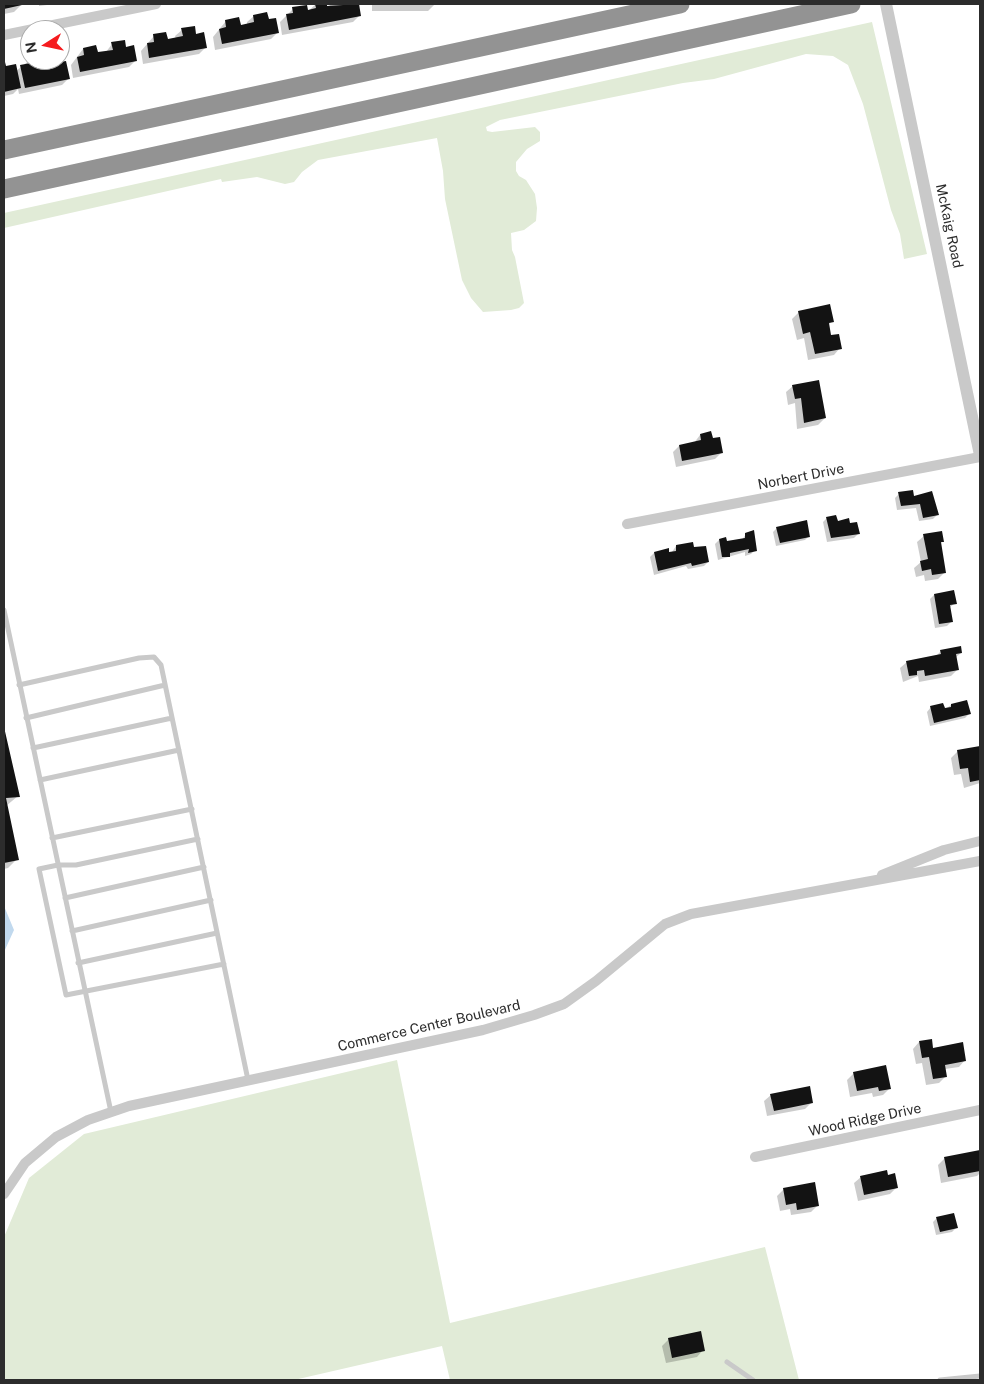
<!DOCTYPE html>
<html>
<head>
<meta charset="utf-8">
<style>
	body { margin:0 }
	#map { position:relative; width:984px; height:1384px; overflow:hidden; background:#fff; font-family:"Public Sans",sans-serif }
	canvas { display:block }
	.frame { position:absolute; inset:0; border:5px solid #2c2c2c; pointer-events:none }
	.north { position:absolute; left:20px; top:20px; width:50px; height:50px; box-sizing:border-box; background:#fff; border:1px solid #ababab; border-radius:50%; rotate:260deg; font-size:14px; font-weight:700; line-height:20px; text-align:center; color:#2c2c2c }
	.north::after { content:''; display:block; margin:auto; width:18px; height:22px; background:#f51b1e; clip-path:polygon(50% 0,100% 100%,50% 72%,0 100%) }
</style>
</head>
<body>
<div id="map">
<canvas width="984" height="1384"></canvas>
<div class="frame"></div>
<div class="north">N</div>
</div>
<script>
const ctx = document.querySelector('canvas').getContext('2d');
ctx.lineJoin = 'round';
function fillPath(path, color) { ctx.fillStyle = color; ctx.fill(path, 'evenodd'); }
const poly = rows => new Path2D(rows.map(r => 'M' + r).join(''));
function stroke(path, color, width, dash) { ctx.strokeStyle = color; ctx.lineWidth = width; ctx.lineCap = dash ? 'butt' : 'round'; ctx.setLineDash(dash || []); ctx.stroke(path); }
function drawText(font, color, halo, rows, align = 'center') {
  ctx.font = font + ' "Public Sans",sans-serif'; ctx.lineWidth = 5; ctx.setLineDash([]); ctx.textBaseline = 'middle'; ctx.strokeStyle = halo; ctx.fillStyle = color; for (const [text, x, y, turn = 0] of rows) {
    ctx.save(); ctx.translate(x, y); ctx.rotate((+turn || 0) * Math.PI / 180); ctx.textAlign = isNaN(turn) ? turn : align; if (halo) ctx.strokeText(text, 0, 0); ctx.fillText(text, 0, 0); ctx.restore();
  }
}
fillPath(poly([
	[872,22,927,254,904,259,900,234,891,210,863,104,848,65,833,56,806,54,714,79,683,83,500,120,486,127,487,131,492,132,535,127,540,132,540,141,527,149,516,162,516,171,519,176,526,180,535,194,537,208,536,221,524,230,511,233,512,250,515,257,524,303,519,308,511,310,483,312,471,298,462,280,445,199,443,171,437,138,318,160,302,172,294,182,285,184,257,177,222,182,221,179,4,228,4,213],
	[397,1060,450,1323,765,1247,799,1380,450,1380,442,1346,294,1380,4,1380,4,1237,29,1178,84,1134]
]), '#e1ebd7');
fillPath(poly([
	[4,906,14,930,4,952]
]), '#c1d9ee');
fillPath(poly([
	[4,4,21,4,21,5,14,12,4,14],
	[39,4,55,4,39,6],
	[316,4,326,4,327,8,331,4,357,4,359,16,353,22,282,35,280,22,293,9,307,12],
	[372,4,435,4,428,11,372,11],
	[254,16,268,21,278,32,271,39,215,50,213,37,226,21,240,26,247,25,247,22],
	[182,30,195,35,206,47,199,54,143,64,141,51,154,36,167,41,176,39,175,36],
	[112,44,136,60,129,67,73,78,71,65,83,49,97,54,106,52],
	[30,60,52,60,53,65,68,79,62,85,19,94,18,89,13,94,4,96,4,64,5,67,16,71],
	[799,312,832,321,828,325,830,337,840,348,834,355,808,360,804,338,797,340,792,319],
	[793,386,825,418,818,425,797,429,795,403,788,405,786,392],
	[700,435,712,440,722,452,715,459,676,467,673,452,679,446,694,443],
	[899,494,913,497,937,515,933,519,919,521,916,508,897,510,895,498],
	[827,518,849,525,858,534,854,538,827,542,823,522],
	[777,528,809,536,805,540,776,546,773,532],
	[746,534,755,550,751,554,745,556,745,552,718,560,715,544,719,540,726,542,742,540],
	[924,536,943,541,940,544,945,572,938,579,925,581,924,575,916,577,914,568,921,562,917,542],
	[676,546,693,548,708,562,704,566,688,569,686,566,654,575,650,557,654,553,672,552],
	[934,595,955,603,949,608,951,622,947,626,935,628,930,599],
	[941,651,961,653,955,658,957,670,951,676,919,682,918,676,903,682,900,668,907,662,935,657],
	[951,705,969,714,965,718,930,726,927,712,931,707,944,710],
	[4,729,18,796,6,806,17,859,8,868,4,869],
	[980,748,980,783,964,788,961,774,954,775,951,758,958,751],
	[919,1042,932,1049,965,1060,959,1067,945,1069,946,1076,939,1083,926,1085,922,1063,916,1064,913,1049],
	[854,1073,890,1088,883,1095,873,1097,872,1093,850,1097,847,1080],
	[771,1095,812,1102,805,1109,767,1116,764,1101],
	[980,1151,980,1173,977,1176,941,1183,938,1165,945,1158],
	[887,1176,897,1187,890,1194,858,1201,854,1183,861,1177],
	[784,1189,818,1205,811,1212,791,1215,790,1209,780,1211,777,1196],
	[937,1218,956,1228,952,1232,936,1235,933,1222],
	[669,1339,703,1350,697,1357,666,1363,662,1346]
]), '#0003');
fillPath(poly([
	[4,4,22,4,22,5,4,9],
	[315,4,327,4,327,6,359,4,361,16,289,30,286,14,293,13,292,7,307,5,308,10,316,8],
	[267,12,269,19,276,18,279,33,222,44,219,29,226,27,225,20,239,17,241,25,254,22,253,15],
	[195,26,196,34,204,32,207,48,149,58,147,43,154,42,153,34,166,32,168,39,183,36,181,28],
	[125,40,126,47,134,45,137,61,80,72,77,57,84,55,83,48,96,45,98,52,113,50,111,42],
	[30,60,53,60,54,63,66,61,70,79,25,88,20,65,31,63],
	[5,62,6,66,16,64,21,88,4,92],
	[830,304,834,322,829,323,831,335,839,334,842,349,815,354,810,332,803,334,798,311],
	[819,380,826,418,804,423,801,398,795,399,792,385],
	[711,431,713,438,720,437,723,453,682,461,679,445,701,440,700,434],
	[913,490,914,496,932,491,939,515,923,518,920,504,901,506,898,492],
	[836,515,838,521,849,518,850,523,857,522,860,534,831,538,826,517],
	[807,520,810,537,780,543,776,527],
	[754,530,757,551,748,553,749,549,730,553,730,557,722,557,719,539,726,537,727,541,745,538,745,533],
	[942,531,944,542,941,542,946,573,932,575,931,569,922,571,920,561,928,559,923,534],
	[693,542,694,547,706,546,709,562,692,566,691,563,658,571,654,552,669,548,669,552,676,551,676,545],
	[954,590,957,604,950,605,953,622,939,624,934,594],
	[961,646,962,653,956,654,959,670,925,676,924,670,917,671,917,675,909,676,906,661,941,654,940,650],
	[967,700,971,714,934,723,930,706,943,703,945,708,951,707,951,704],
	[4,727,20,797,6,798,19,860,4,863],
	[980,746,980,780,970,782,968,768,960,769,957,750],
	[932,1039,933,1048,963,1042,966,1061,945,1065,947,1077,933,1079,929,1057,922,1058,919,1041],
	[886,1065,891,1089,879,1091,878,1087,857,1091,853,1072],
	[810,1086,813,1103,774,1111,770,1094],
	[980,1150,980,1171,948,1177,944,1157],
	[887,1170,888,1175,895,1173,898,1188,864,1195,860,1176],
	[815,1182,819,1206,797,1210,796,1203,786,1205,783,1188],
	[954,1213,958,1228,940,1232,936,1217],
	[701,1331,705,1351,672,1358,668,1338]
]), '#131313');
stroke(poly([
	[4,610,111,1112],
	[19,685,139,658,154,657,161,665,248,1080],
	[26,718,165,685],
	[33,748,172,718],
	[40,780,179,750],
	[52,838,192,809],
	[198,839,76,865,58,865,39,869,66,995,224,964],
	[65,898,204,867],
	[72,931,211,900],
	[78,963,217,933],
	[727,1362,753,1380],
	[940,1380,980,1376]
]), '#c9c9c9', 5);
stroke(poly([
	[4,35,156,4],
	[627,524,980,457],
	[882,875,944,850,980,841],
	[755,1157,980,1110],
	[4,1194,25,1163,56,1137,88,1120,129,1106,483,1030,534,1015,564,1004,596,981,665,924,691,914,980,861]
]), '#c9c9c9', 10);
stroke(poly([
	[886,4,980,455]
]), '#c9c9c9', 12);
stroke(poly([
	[4,150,680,4],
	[4,189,851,4]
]), '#939393', 19);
drawText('14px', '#2c2c2c', '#fff', [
	["McKaig Road",949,226,78],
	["Norbert Drive",801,477,-11],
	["Commerce Center Boulevard",429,1026,-13],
	["Wood Ridge Drive",865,1120,-12]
]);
</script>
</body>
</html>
